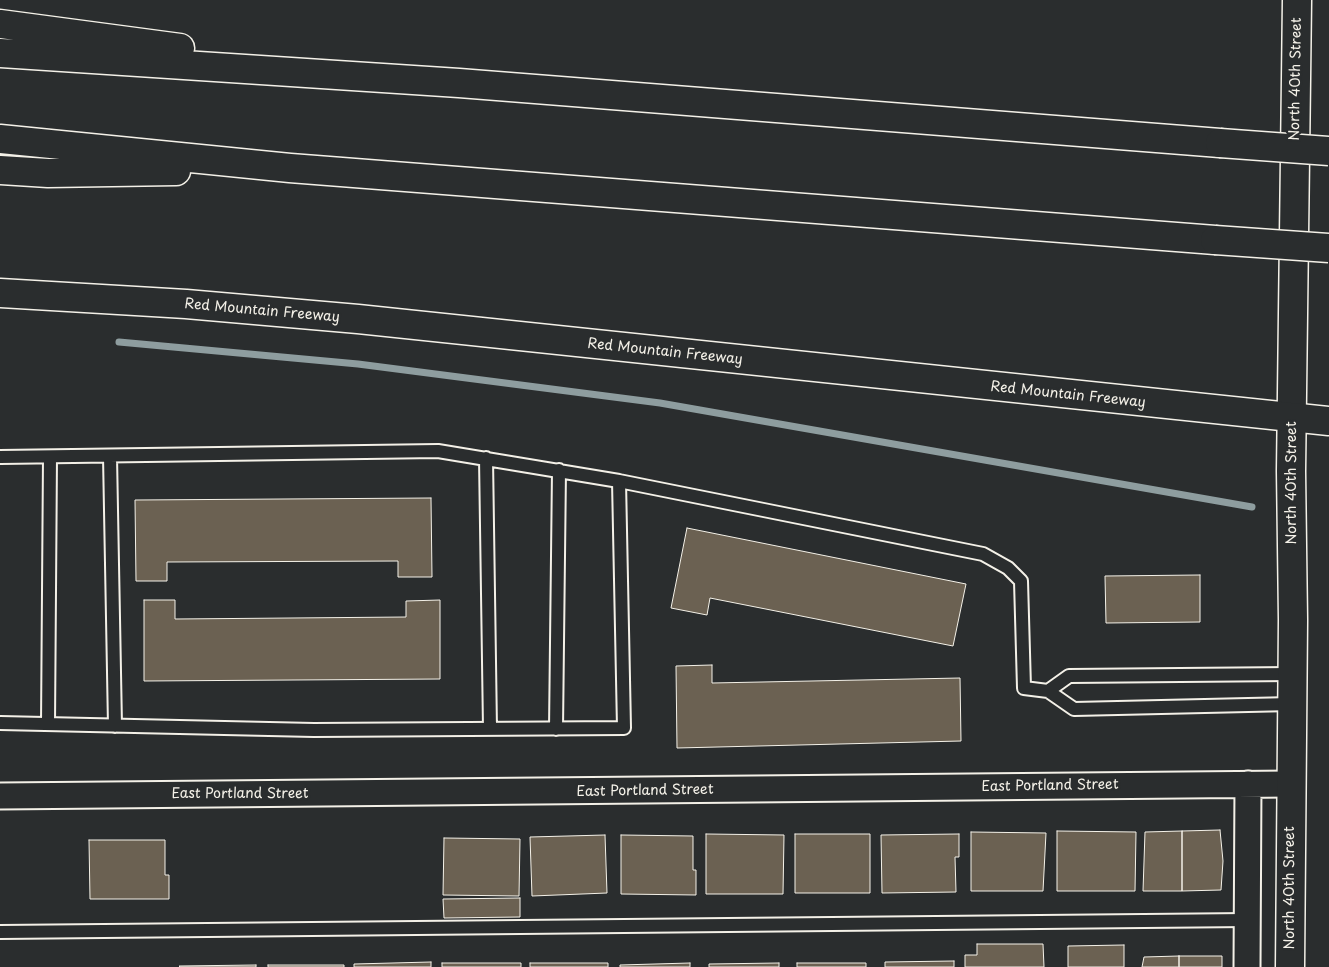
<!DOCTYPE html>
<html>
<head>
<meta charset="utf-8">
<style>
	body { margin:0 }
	canvas { display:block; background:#2a2d2e }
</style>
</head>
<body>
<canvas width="1329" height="967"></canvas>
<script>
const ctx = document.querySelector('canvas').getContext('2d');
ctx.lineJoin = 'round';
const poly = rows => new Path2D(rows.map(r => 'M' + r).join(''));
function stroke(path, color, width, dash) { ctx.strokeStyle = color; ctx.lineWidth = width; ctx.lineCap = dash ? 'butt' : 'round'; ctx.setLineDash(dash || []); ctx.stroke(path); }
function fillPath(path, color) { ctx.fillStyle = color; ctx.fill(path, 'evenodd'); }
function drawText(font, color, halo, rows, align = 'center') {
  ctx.font = font + ' "Playpen Sans",sans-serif'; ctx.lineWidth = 4.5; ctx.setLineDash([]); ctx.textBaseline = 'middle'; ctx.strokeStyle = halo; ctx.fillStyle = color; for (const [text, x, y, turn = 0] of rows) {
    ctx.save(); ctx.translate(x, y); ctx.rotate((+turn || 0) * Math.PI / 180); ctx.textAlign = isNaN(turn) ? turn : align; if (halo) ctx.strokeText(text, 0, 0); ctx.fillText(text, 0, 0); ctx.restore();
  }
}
stroke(poly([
	[119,342,358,364,660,403,1252,507]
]), '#8e9d9f', 7);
const building = poly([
	[431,498,432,577,398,577,398,561,167,562,167,581,136,581,135,500,431,498],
	[687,528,966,584,953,646,710,598,707,615,671,608,687,528],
	[1200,575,1200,622,1106,623,1105,576,1200,575],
	[144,600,175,600,175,619,406,617,406,601,440,600,440,679,144,681,144,600],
	[712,665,712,683,960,678,961,741,677,748,676,666,712,665],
	[1220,830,1223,861,1221,890,1182,891,1182,831,1220,830],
	[1057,831,1136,832,1135,891,1057,891,1057,831],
	[1182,831,1182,891,1143,891,1145,832,1182,831],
	[971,832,1046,833,1043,891,971,891,971,832],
	[706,834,784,835,783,894,706,894,706,834],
	[795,834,870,834,870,893,795,893,795,834],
	[959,834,959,857,955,857,956,892,882,893,881,835,959,834],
	[605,835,607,893,532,896,530,837,605,835],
	[621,835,693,836,693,870,696,870,696,895,621,894,621,835],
	[444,838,520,839,519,896,443,895,444,838],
	[89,840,165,840,165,875,169,875,169,899,90,899,89,840],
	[520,898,520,917,444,918,443,899,520,898],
	[977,944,1043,944,1044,967,965,967,965,955,977,955,977,944],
	[1124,945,1124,967,1068,967,1068,946,1124,945],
	[1179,956,1222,956,1222,967,1179,967,1179,956],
	[1179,956,1179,967,1142,967,1144,957,1179,956],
	[954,961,954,967,885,967,885,962,954,961],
	[431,962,431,967,354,967,354,964,431,962],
	[442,963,521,963,521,967,442,967,442,963],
	[530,963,608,963,608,967,530,967,530,963],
	[690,963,690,967,620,967,620,965,690,963],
	[779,963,779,967,709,967,709,964,779,963],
	[797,963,866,963,866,967,797,967,797,963],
	[256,965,256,967,180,967,179,966,256,965],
	[268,965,344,965,344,967,268,967,268,965]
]);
fillPath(building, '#6b6152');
stroke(building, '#f4f1e8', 1);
const service = poly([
	[110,456,115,726],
	[0,457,438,451,619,481,983,554,1008,568,1021,581,1024,688,1048,691,1074,709,1292,704],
	[486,458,490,729],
	[1048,691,1069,676,1292,674],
	[0,723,314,730,624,728,619,481],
	[48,724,50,457],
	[556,729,559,470],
	[0,932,1248,920]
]);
const minor = poly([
	[0,796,1291,784],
	[1247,967,1248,784]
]);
const secondary = poly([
	[1290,967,1293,620,1291,471,1297,0]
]);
const primary = poly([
	[0,293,186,304,358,319,1329,421]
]);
const motorway = poly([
	[0,24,180,48],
	[0,53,459,83,1220,143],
	[0,139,290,168,1215,240],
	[0,170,48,173,176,171]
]);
stroke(service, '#f4f1e8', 16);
stroke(minor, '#f4f1e8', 29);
stroke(secondary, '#f4f1e8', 31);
stroke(primary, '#f4f1e8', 31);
stroke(motorway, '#f4f1e8', 31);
stroke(service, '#2a2d2e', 12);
stroke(minor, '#2a2d2e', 25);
stroke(secondary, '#2a2d2e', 28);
stroke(primary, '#2a2d2e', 28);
stroke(motorway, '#2a2d2e', 28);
const motorwayBridge = poly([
	[1220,143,1329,151],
	[1215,240,1329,248]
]);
stroke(motorwayBridge, '#f4f1e8', 31, []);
stroke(motorwayBridge, '#2a2d2e', 28);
drawText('14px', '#f4f1e8', '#2a2d2e', [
	["North 40th Street",1296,79,-89],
	["Red Mountain Freeway",262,311,5],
	["Red Mountain Freeway",665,352,6],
	["Red Mountain Freeway",1068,395,6],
	["North 40th Street",1292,483,-90],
	["East Portland Street",1050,786,-1],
	["East Portland Street",645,791,-1],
	["East Portland Street",240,794],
	["North 40th Street",1290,888,-90]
]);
</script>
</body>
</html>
